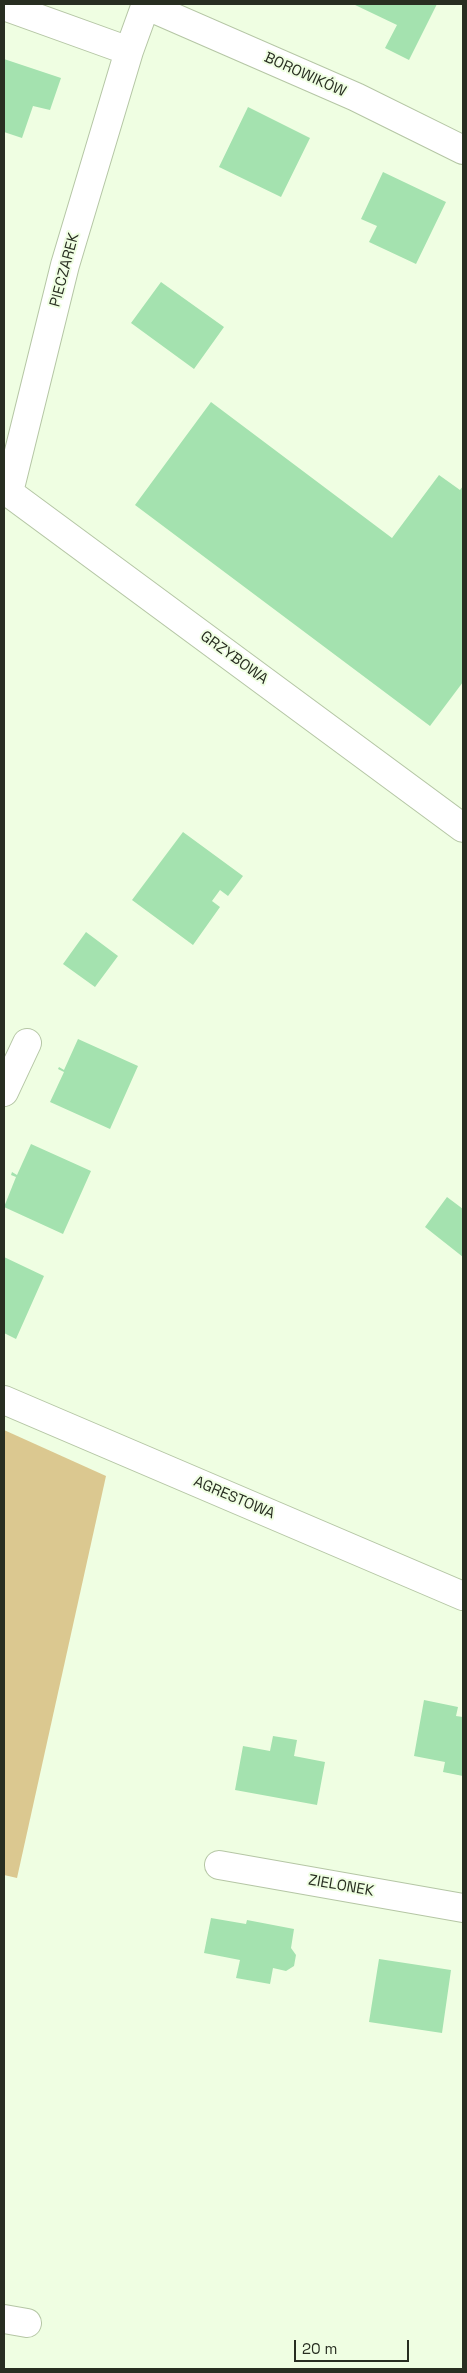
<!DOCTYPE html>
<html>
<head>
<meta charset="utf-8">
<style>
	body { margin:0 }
	#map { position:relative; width:467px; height:2373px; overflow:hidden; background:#effee2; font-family:"Space Grotesk",sans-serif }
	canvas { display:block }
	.frame { position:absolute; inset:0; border:5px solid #282e21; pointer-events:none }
	.scale { position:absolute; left:294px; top:2340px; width:115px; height:22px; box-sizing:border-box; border:2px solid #282e21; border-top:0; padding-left:6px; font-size:15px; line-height:18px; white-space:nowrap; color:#282e21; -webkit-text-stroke:4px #effee2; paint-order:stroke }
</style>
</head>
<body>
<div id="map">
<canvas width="467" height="2373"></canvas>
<div class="frame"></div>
<div class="scale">20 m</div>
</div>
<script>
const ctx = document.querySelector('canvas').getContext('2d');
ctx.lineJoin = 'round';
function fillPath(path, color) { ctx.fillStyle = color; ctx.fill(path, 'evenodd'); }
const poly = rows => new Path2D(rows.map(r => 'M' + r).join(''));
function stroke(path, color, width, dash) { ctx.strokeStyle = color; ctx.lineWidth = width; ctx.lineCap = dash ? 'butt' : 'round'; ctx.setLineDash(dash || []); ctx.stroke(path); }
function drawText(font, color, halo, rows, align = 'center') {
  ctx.font = font + ' "Space Grotesk",sans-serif'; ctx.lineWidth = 4; ctx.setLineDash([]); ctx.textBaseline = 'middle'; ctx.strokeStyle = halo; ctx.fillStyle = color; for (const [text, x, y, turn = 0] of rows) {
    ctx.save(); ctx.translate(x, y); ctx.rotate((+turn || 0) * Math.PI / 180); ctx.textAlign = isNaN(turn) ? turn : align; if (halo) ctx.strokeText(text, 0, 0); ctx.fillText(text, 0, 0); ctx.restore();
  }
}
fillPath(poly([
	[4,1430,106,1476,17,1878,4,1875]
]), '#dbc890');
fillPath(poly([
	[353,4,437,4,409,60,385,48,397,25],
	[4,59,61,78,50,110,33,106,22,138,4,132],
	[248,107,310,138,281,197,219,167],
	[383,172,446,202,416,264,369,242,377,226,361,219],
	[161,282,224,327,194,369,131,323],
	[211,402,392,538,439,475,460,490,463,486,463,682,430,726,135,505],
	[183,832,243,876,228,896,220,890,212,901,220,907,193,945,132,900],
	[86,932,118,956,95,987,63,964],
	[78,1039,138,1066,110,1129,50,1102,64,1072,58,1069,59,1067,64,1070],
	[31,1144,91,1171,63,1234,4,1207,16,1177,11,1175,12,1172,17,1175],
	[447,1197,463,1209,463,1257,425,1227],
	[4,1257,44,1276,16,1339,4,1333],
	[424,1700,458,1707,456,1716,463,1717,463,1776,443,1772,445,1762,414,1756],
	[273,1736,297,1740,294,1756,325,1762,317,1805,235,1790,243,1746,270,1751],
	[211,1918,246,1924,247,1920,294,1929,291,1948,296,1955,294,1966,286,1971,273,1968,270,1984,236,1978,240,1960,204,1953],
	[379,1959,451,1970,442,2033,369,2022]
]), '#a4e2af');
const minor = poly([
	[145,5,356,97,463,150],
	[4,6,129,51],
	[4,489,463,828],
	[9,492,65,265,129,51,146,4],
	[4,1092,27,1043],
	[4,1400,463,1596],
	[219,1865,463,1908],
	[4,2319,27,2323]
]);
stroke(minor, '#b5c6a5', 30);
stroke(minor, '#fff', 28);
drawText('15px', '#282e21', '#effee2', [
	["BOROWIKÓW",305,75,24],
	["PIECZAREK",65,270,-75],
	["GRZYBOWA",234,658,36],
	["AGRESTOWA",234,1498,23],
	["ZIELONEK",341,1886,10]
]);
</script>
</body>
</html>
